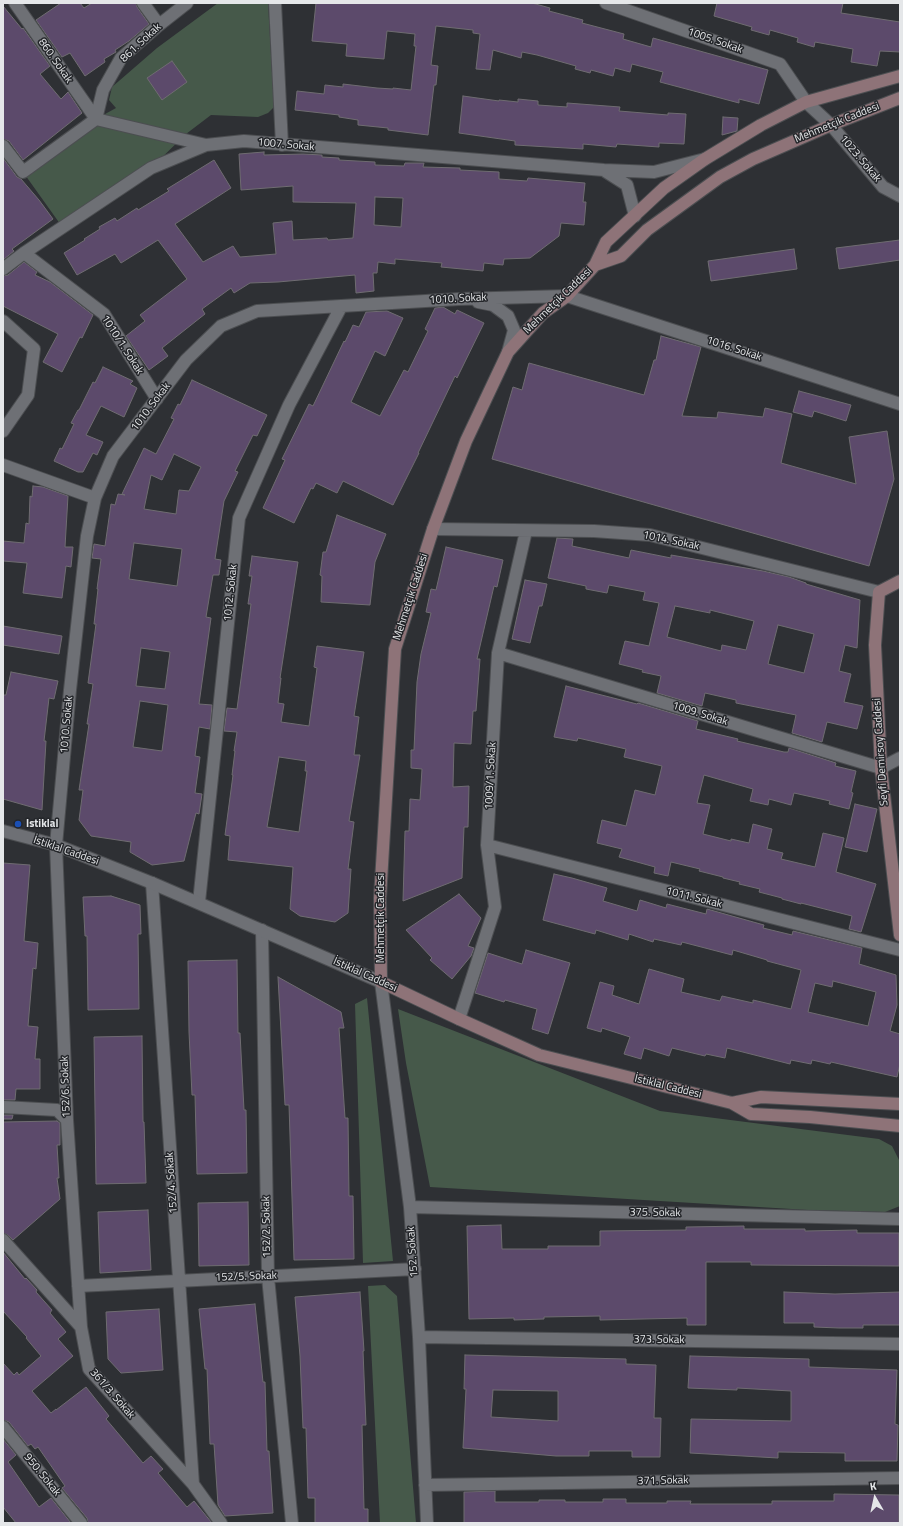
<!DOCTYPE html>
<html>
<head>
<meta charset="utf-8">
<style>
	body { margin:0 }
	#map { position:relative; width:903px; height:1526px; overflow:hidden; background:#2e3034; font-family:"Titillium Web",sans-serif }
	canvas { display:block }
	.frame { position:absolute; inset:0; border:4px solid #e5e7e9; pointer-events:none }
	.north { position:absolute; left:855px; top:1478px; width:40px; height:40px; -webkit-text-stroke:3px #24262a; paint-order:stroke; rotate:351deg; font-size:11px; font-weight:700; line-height:16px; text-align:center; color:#e5e7e9 }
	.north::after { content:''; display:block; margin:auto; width:14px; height:18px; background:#e5e7e9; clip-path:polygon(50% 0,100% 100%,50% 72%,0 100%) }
</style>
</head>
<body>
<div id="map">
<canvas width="903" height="1526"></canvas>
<div class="frame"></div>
<div class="north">K</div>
</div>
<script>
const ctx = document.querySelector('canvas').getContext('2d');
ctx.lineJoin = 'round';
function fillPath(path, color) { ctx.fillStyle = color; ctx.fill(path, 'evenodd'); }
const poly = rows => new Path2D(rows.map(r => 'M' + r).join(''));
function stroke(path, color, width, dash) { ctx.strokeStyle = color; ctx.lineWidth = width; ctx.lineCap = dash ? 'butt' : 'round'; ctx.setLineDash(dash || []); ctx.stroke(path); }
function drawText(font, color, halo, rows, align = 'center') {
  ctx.font = font + ' "Titillium Web",sans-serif'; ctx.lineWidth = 3; ctx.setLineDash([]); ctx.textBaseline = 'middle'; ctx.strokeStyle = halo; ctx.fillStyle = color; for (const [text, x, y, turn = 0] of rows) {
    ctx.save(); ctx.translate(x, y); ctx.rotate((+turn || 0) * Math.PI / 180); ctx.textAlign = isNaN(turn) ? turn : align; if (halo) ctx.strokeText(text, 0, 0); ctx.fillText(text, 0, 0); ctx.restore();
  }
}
fillPath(poly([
	[218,3,268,3,274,107,268,113,258,117,211,115,186,134,151,168,63,228,23,172,96,119,116,108,109,100,112,87,157,48],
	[367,998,393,1261,363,1263,355,1004],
	[398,1009,660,1111,879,1139,892,1146,900,1162,900,1206,885,1212,808,1210,430,1187,406,1063],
	[385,1285,397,1296,416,1523,380,1523,368,1286]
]), '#46594a');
const building = poly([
	[61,3,80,3,84,8,92,3,136,3,137,7,149,24,129,41,115,50,116,52,104,59,105,62,85,76,70,53,62,57,36,20,61,3],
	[316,3,532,3,550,8,549,11,583,20,582,23,624,34,623,39,651,47,653,38,768,70,759,104,739,99,739,103,660,82,663,72,632,64,630,72,615,68,613,76,591,70,590,73,575,69,576,66,537,55,522,52,521,58,493,50,490,70,476,69,480,34,473,33,473,30,436,26,431,65,438,66,436,85,434,85,428,135,388,130,388,128,358,125,358,120,339,117,339,115,295,110,297,91,324,94,325,85,343,87,343,84,377,88,393,89,393,88,411,90,416,46,414,46,415,34,387,31,384,59,346,56,347,44,312,41,316,3],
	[717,3,843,3,841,13,900,22,900,52,880,51,877,66,851,62,853,49,815,42,814,47,797,42,798,38,770,30,769,35,751,30,752,27,714,16,717,3],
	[3,6,22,29,23,28,50,66,40,74,61,99,68,92,82,113,23,160,9,141,3,139,3,6],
	[172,61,187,82,162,100,147,78,172,61],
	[463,96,499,101,499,100,518,102,518,99,538,101,538,105,567,107,567,103,620,107,619,111,668,115,668,113,686,114,684,144,659,143,659,147,617,144,616,147,583,144,583,149,515,145,515,141,459,133,463,96],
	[723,117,738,118,737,131,722,135,723,117],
	[264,152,264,155,303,154,322,155,322,157,339,158,339,160,375,162,375,165,404,166,405,163,424,163,423,167,460,168,460,170,499,172,499,179,527,181,528,178,585,183,583,202,586,202,584,225,561,223,559,236,530,258,504,259,503,265,484,263,483,271,441,267,442,263,395,259,395,264,378,262,377,273,373,273,374,291,356,293,355,275,278,282,250,283,234,293,231,288,202,309,205,314,162,348,168,356,149,370,126,336,145,321,140,315,187,279,158,240,121,263,115,254,77,275,64,253,85,240,84,239,100,229,99,227,115,218,117,221,137,208,138,210,169,191,167,189,214,160,231,188,175,224,203,262,233,246,240,257,276,254,273,223,292,221,293,240,327,238,328,240,353,238,356,203,293,202,293,186,241,190,239,154,264,152],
	[375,197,403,198,401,227,374,225,375,197],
	[3,158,17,177,21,179,39,200,53,219,12,249,14,251,3,260,3,158],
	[900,240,900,260,839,269,836,248,900,240],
	[794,249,797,269,711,281,708,261,794,249],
	[24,262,37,272,35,275,50,282,93,315,82,338,80,337,62,372,43,362,58,334,3,306,3,276,8,275,24,262],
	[443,307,455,314,457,310,484,323,457,378,455,376,418,453,419,453,393,505,343,481,337,493,316,483,313,489,311,488,294,523,263,508,285,460,282,459,309,404,313,406,344,341,345,342,353,325,359,327,366,312,387,311,403,318,385,356,375,351,351,402,380,416,404,370,408,372,428,331,425,329,435,308,443,307],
	[661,336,701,347,682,416,717,418,718,412,763,417,765,408,792,414,781,463,856,484,849,437,887,431,894,479,869,566,492,459,513,387,522,390,529,363,644,395,654,360,656,360,661,336],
	[103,367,133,381,130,384,137,388,124,417,101,406,86,435,103,442,97,455,93,453,83,472,78,472,54,461,60,448,62,449,74,424,71,423,78,410,79,410,93,382,95,383,103,367],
	[192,380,267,415,257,436,253,435,235,471,238,472,224,501,215,559,221,560,219,575,213,575,206,617,211,618,199,704,212,705,210,729,199,727,195,756,200,757,195,793,202,794,199,814,196,813,184,861,152,865,130,852,131,842,91,836,79,820,83,790,79,790,89,724,87,724,93,684,88,683,96,624,94,624,98,589,97,589,101,559,92,558,94,544,105,546,111,504,115,505,118,494,125,495,122,494,144,448,156,454,174,419,171,418,178,404,180,405,192,380],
	[174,454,201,467,189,491,179,490,176,514,144,509,151,475,162,480,174,454],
	[134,543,182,549,177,586,129,579,134,543],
	[141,648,170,652,165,689,136,686,141,648],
	[140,701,168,705,162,751,133,747,140,701],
	[799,391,851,405,846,421,814,411,812,417,793,412,799,391],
	[33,486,43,487,68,496,65,547,73,547,71,567,66,566,62,598,23,593,27,563,3,561,3,541,24,543,26,523,29,524,30,496,32,497,33,486],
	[337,515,386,534,375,562,370,605,321,602,322,576,320,575,323,552,326,552,337,515],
	[557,538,573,539,572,546,629,558,631,550,671,558,671,555,763,571,789,577,806,583,806,584,860,600,857,648,845,645,839,671,851,674,844,702,863,706,857,729,827,722,822,742,792,733,796,715,736,703,736,700,705,693,702,706,657,693,661,676,642,672,643,670,619,664,625,641,649,646,659,603,643,600,645,592,609,585,607,593,586,589,586,586,548,578,557,538],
	[675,606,710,613,710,610,754,621,746,650,722,645,721,651,667,637,675,606],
	[778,625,814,634,804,673,768,664,778,625],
	[446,547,503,560,497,587,494,586,477,659,480,659,476,711,473,711,471,744,454,743,453,787,469,786,468,827,464,827,462,878,403,901,405,831,409,831,410,799,420,800,422,769,411,768,411,750,414,750,417,682,421,654,431,613,426,612,431,589,436,590,446,547],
	[252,556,298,562,280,678,281,678,278,703,284,704,281,722,309,726,317,668,314,667,317,646,364,652,354,716,359,717,354,755,360,755,349,821,354,822,348,869,351,869,348,913,335,922,300,916,290,909,293,867,228,860,230,836,225,835,233,775,232,775,235,751,234,751,237,732,224,731,227,708,237,709,251,604,248,604,252,576,249,576,252,556],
	[279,757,306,761,305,771,307,771,299,832,267,827,279,757],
	[525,580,547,584,542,606,539,606,530,643,512,639,525,580],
	[3,626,62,636,59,654,3,645,3,626],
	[11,672,58,681,54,699,49,698,44,741,46,741,42,810,3,799,3,695,6,695,11,672],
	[566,686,637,704,638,703,698,721,696,729,738,739,737,741,784,752,788,752,789,748,836,763,835,766,856,771,851,792,853,793,849,809,829,804,830,801,794,793,791,805,769,799,768,805,750,801,753,789,704,775,697,803,710,805,703,834,731,841,731,839,749,843,753,824,772,829,767,849,783,853,781,859,815,867,823,833,844,838,836,872,876,884,861,932,849,929,852,916,801,903,801,904,782,899,782,898,759,892,760,889,739,884,740,882,723,878,723,877,699,871,700,869,671,862,668,876,654,873,655,867,619,857,622,849,597,843,602,820,626,826,635,790,655,795,662,766,624,757,626,749,578,738,577,741,554,737,566,686],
	[855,804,877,809,867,852,845,847,855,804],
	[3,863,30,865,24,941,38,943,36,969,33,968,28,1026,38,1027,35,1059,40,1059,40,1089,16,1089,15,1100,3,1100,3,863],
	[554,874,572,878,607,888,603,901,637,911,640,900,666,908,667,904,706,914,707,909,764,925,763,928,792,935,793,931,862,948,859,964,896,975,897,1005,890,1031,900,1034,900,1064,897,1077,831,1062,830,1064,812,1060,811,1064,791,1060,790,1064,727,1048,725,1058,706,1054,705,1056,672,1048,669,1056,644,1048,641,1059,624,1054,630,1037,602,1028,601,1032,587,1028,600,982,614,986,612,995,639,1004,649,969,684,979,681,992,720,1001,722,996,753,1003,753,1000,791,1009,801,970,767,961,767,960,733,950,732,955,682,942,681,945,654,939,653,942,629,934,628,940,596,930,595,934,543,920,554,874],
	[833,981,876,992,868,1026,808,1012,815,983,832,987,833,981],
	[459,894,481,918,468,946,474,948,471,956,452,979,430,960,432,958,406,930,459,894],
	[111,896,140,905,141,934,138,934,139,1009,88,1010,87,936,85,936,83,897,111,896],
	[526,950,570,963,548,1034,532,1029,537,1009,505,1000,504,1002,475,993,488,953,522,964,526,950],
	[237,960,238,1033,240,1033,244,1110,246,1110,247,1173,197,1174,195,1095,192,1095,189,1032,188,961,237,960],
	[278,977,341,1012,344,1028,339,1028,345,1118,348,1118,349,1196,353,1196,354,1259,294,1260,289,1105,285,1105,278,977],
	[142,1036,143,1122,144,1122,146,1183,96,1184,94,1037,142,1036],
	[3,1115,13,1115,12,1119,3,1119,3,1115],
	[57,1121,60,1123,60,1145,57,1145,59,1178,57,1178,60,1199,13,1240,8,1235,3,1233,3,1122,57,1121],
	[248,1202,249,1265,199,1266,198,1203,248,1202],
	[148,1210,151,1270,100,1273,98,1212,148,1210],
	[501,1225,502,1249,548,1249,548,1246,600,1246,600,1231,686,1230,686,1227,744,1226,744,1229,805,1229,805,1231,857,1230,857,1233,899,1233,899,1266,751,1265,751,1262,706,1262,706,1325,687,1325,687,1318,600,1320,600,1316,544,1317,544,1319,514,1320,514,1318,469,1319,467,1226,501,1225],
	[3,1252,25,1279,26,1278,37,1290,36,1292,52,1310,50,1313,66,1332,58,1339,73,1356,32,1391,51,1413,56,1409,56,1410,86,1387,109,1416,106,1419,143,1463,151,1456,163,1469,158,1473,187,1507,194,1501,212,1523,88,1523,87,1518,62,1488,65,1486,38,1447,35,1449,31,1444,28,1446,9,1422,3,1420,3,1363,14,1375,17,1372,19,1375,41,1356,26,1338,27,1337,3,1311,3,1252],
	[360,1292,364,1351,363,1351,366,1425,362,1425,364,1509,368,1509,368,1523,315,1523,315,1498,308,1498,306,1428,303,1428,300,1356,295,1297,360,1292],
	[784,1292,835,1294,900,1292,900,1325,863,1325,863,1328,839,1328,814,1327,814,1323,784,1323,784,1292],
	[255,1304,263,1382,265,1382,267,1451,269,1451,273,1513,225,1516,218,1505,214,1444,210,1444,207,1369,205,1369,199,1309,255,1304],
	[159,1309,163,1370,121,1373,108,1359,106,1312,159,1309],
	[465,1355,626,1359,626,1364,656,1365,654,1418,661,1418,660,1457,632,1457,632,1451,589,1451,589,1456,556,1456,463,1448,466,1389,464,1389,465,1355],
	[493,1390,558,1391,558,1421,491,1417,493,1390],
	[690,1356,809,1359,809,1367,897,1370,895,1424,898,1425,897,1461,845,1461,845,1453,778,1452,778,1458,690,1453,691,1419,791,1421,791,1391,737,1388,737,1390,688,1388,690,1356],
	[3,1439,16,1455,8,1462,39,1507,51,1498,71,1523,16,1523,3,1507,3,1439],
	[495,1491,495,1502,539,1502,539,1500,565,1500,565,1502,603,1502,603,1499,626,1499,626,1503,667,1503,667,1501,691,1501,690,1504,772,1504,772,1501,834,1501,834,1494,899,1495,899,1523,464,1523,464,1492,495,1491]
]);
fillPath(building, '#5c4a6b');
stroke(building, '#6f6c71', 1);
const minor = poly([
	[15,3,96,119,206,145],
	[143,3,159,25],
	[275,3,282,145],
	[606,3,780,64,806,102,831,125,883,187,900,196],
	[3,146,23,172,96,119,103,90,121,58,159,25,187,3],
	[605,171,627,185,635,216],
	[24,253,104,314,157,399],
	[3,269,24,253,151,168,206,145,244,141,604,170,654,172,705,159],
	[478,302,493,305,508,316,514,330,508,352],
	[3,321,34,349,28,395,3,431],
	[3,465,95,498],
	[433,529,594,531,650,535,879,592],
	[498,653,881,768,900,758],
	[487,845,900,950],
	[152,883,193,1484],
	[199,902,239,518,289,405,341,307],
	[262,930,268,1277,292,1523],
	[381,982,410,1207,419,1337,427,1523],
	[459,1019,495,907,487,845,498,653,526,531],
	[3,1107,57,1110,67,1120],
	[410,1207,900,1219],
	[3,1240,81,1327,89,1369,193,1484,221,1523],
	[78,1286,415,1269],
	[81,1327,67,1120,56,845,70,690,87,536,95,498,113,456,186,360,221,326,257,311,459,299,567,296,900,404],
	[419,1337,900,1344],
	[3,1427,81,1523],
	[425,1485,900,1478]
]);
const tertiary = poly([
	[3,831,56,845,152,883,381,982]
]);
const secondary = poly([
	[900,76,806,102,761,125,705,159,664,188,606,242,595,265,567,296,543,313,508,352,466,441,433,529,395,649,380,898,381,982,459,1019,539,1055,732,1103,751,1114,810,1117,900,1126],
	[595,265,621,256,647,230,720,177,753,159,831,125,900,98],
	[900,581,879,592,875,645,881,768,900,935],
	[732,1103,761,1097,900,1104]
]);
stroke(minor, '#4c4e51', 14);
stroke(tertiary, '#4c4e51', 14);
stroke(secondary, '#4c4e51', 14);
stroke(minor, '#6e7075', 12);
stroke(tertiary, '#6e7075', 12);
stroke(secondary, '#8e7378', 12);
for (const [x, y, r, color] of [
	[18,824,4,"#1a4fb4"]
]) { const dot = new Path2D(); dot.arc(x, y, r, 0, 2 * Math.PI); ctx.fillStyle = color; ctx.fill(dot); stroke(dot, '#24262a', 1.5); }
drawText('11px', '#e5e7e9', '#24262a', [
	["1005. Sokak",715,41,19],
	["861. Sokak",141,43,-43],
	["860. Sokak",55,61,55],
	["Mehmetçik Caddesi",837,123,-22],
	["1007. Sokak",286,145,5],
	["1023. Sokak",860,159,50],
	["1010. Sokak",458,299,-3],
	["Mehmetçik Caddesi",558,301,-44],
	["1010/1. Sokak",122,345,57],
	["1016. Sokak",734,349,18],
	["1010. Sokak",151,407,-53],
	["1014. Sokak",671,541,12],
	["1012. Sokak",231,593,-84],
	["Mehmetçik Caddesi",411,597,-72],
	["1009. Sokak",700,714,17],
	["1010. Sokak",67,725,-85],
	["Seyfi Demirsoy Caddesi",881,752,-94],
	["1009/1. Sokak",491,776,-87],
	["İstiklal Caddesi",66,851,19],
	["1011. Sokak",694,898,14],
	["Mehmetçik Caddesi",381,918,-90],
	["İstiklal Caddesi",365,975,24],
	["152/6. Sokak",66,1087,-92],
	["İstiklal Caddesi",668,1087,14],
	["152/4. Sokak",172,1183,-94],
	["375. Sokak",655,1213,1],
	["152/2. Sokak",267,1227,-91],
	["152. Sokak",413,1252,-94],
	["152/5. Sokak",246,1277,-2],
	["373. Sokak",659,1340,1],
	["361/3. Sokak",112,1394,49],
	["950. Sokak",42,1475,51],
	["371. Sokak",663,1481,-1]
]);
drawText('bold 11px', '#e5e7e9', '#24262a', [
	["Istiklal",26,824]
], 'left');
</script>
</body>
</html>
